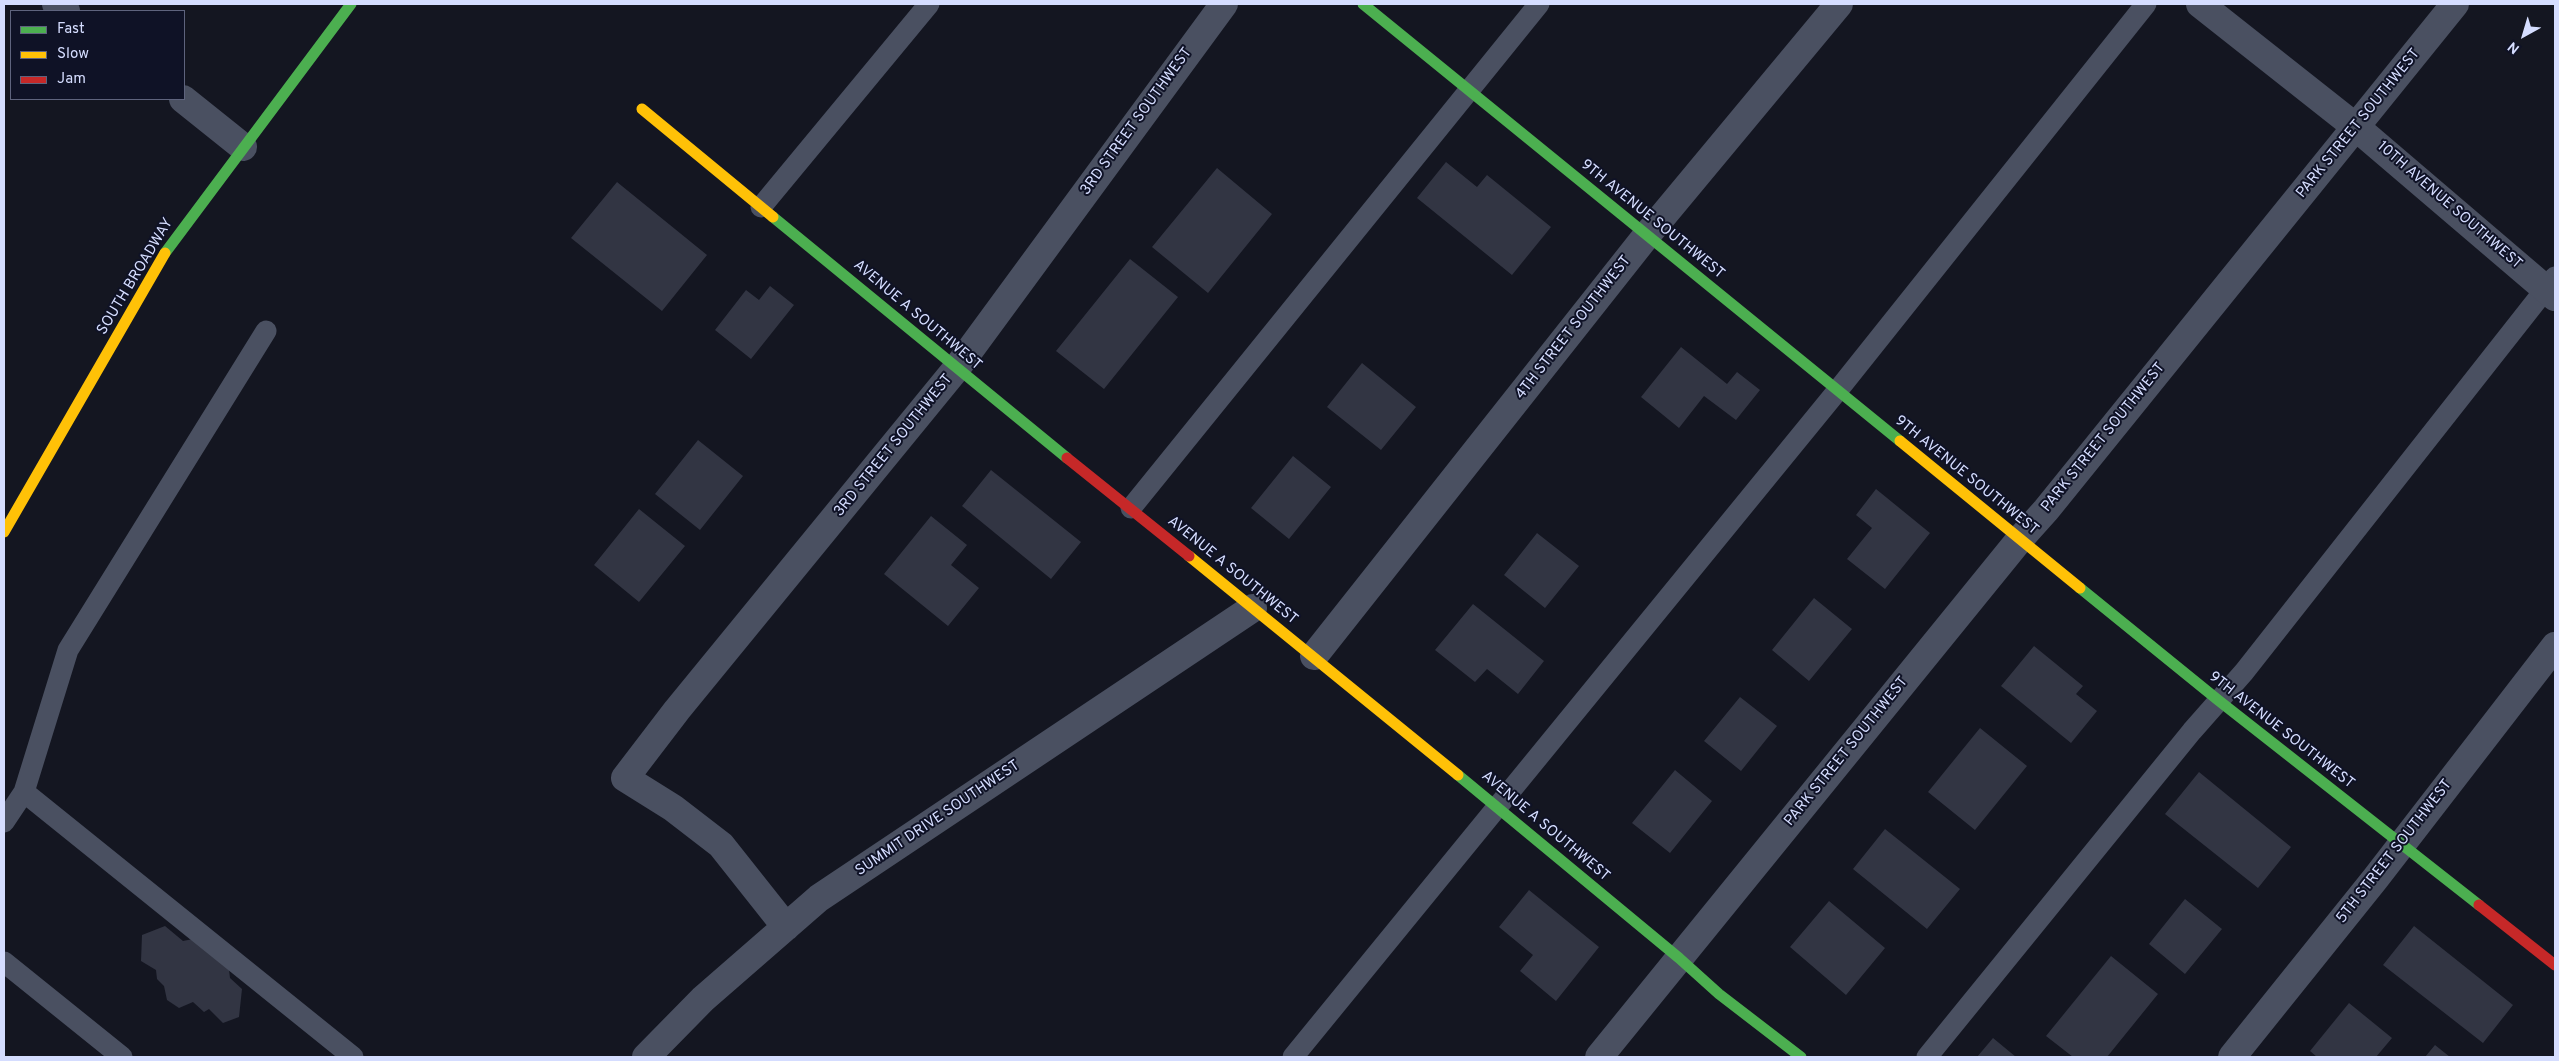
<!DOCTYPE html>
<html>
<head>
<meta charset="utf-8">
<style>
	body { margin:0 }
	#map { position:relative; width:2559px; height:1061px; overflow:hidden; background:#141621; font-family:Overpass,sans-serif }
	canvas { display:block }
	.frame { position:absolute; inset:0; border:5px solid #d5ddff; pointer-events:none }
	.legend { position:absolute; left:10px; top:10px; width:175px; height:90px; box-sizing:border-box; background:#0f1226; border:1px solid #5e637d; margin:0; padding:6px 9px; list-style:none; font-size:15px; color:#d5ddff }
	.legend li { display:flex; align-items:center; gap:10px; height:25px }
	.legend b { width:25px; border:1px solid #5e637d }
	.north { position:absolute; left:2499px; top:10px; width:50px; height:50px; -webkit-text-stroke:4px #0f1226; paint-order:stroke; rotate:219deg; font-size:14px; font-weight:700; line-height:20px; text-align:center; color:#d5ddff }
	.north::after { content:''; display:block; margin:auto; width:18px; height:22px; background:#d5ddff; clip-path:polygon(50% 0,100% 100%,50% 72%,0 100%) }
</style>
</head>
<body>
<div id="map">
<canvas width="2559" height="1061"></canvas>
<div class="frame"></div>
<ul class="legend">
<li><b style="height:6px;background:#4caf50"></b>Fast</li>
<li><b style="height:6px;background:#ffc107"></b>Slow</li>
<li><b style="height:6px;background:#c62828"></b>Jam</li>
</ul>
<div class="north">N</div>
</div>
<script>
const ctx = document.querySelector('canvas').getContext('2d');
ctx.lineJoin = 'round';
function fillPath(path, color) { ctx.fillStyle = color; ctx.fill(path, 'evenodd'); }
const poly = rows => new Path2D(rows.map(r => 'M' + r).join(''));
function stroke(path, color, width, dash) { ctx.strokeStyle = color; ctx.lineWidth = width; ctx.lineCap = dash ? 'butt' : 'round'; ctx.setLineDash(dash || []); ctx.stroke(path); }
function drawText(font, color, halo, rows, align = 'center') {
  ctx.font = font + ' Overpass,sans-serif'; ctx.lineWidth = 4; ctx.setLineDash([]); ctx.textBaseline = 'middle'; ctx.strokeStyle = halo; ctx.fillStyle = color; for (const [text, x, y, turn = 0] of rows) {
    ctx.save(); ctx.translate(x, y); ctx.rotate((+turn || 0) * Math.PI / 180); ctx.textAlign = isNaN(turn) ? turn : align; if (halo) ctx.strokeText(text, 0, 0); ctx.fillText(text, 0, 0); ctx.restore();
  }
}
fillPath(poly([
	[1446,162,1477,187,1487,175,1551,227,1512,275,1417,198],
	[1217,168,1272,214,1208,293,1152,247],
	[617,182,707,255,662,311,571,238],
	[1130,259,1178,297,1104,389,1056,351],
	[770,286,794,305,751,359,715,330,746,290,759,300],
	[1681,347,1727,384,1737,372,1760,390,1736,420,1704,396,1679,428,1641,397],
	[1362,363,1416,407,1381,450,1327,407],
	[698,440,743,476,700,530,655,494],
	[1293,456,1331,487,1289,539,1251,508],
	[991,470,1081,542,1051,579,962,506],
	[1876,489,1930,533,1885,589,1847,559,1872,528,1856,515],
	[639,509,685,546,639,602,594,565],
	[931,516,967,545,951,565,979,588,948,626,884,574],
	[1537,533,1579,566,1545,608,1504,575],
	[1814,598,1852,629,1809,681,1772,650],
	[1473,604,1544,661,1518,694,1487,669,1475,682,1435,650],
	[2034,646,2083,686,2076,694,2097,711,2071,743,2001,686],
	[1740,697,1777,726,1741,771,1704,741],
	[1980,728,2027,766,1975,830,1928,792],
	[1675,770,1712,801,1670,853,1632,823],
	[2199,772,2291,847,2258,888,2165,814],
	[1885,829,1960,889,1927,929,1853,869],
	[1529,890,1599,947,1556,1001,1520,971,1533,955,1499,927],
	[2185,899,2222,929,2185,974,2149,944],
	[1829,901,1885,948,1846,995,1790,947],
	[165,926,183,941,203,937,228,962,230,978,242,989,239,1017,223,1023,209,1009,204,1012,193,1002,179,1008,167,1000,164,986,157,979,156,970,141,961,142,935],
	[2414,926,2513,1005,2483,1043,2383,965],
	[2111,956,2158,994,2107,1057,2073,1057,2046,1036],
	[2349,1003,2392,1038,2376,1057,2317,1057,2310,1051],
	[1993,1038,2016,1057,1977,1057],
	[2435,1045,2450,1057,2425,1057]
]), '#323543');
stroke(poly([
	[761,207,929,4],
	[1131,508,1539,4],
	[24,792,68,650,266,331],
	[4,822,24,792,353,1057],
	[4,962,122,1057],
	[1293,1057,1838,390,2146,4],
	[1927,1057,2192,731,2244,672,2555,277]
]), '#4a5061', 21);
stroke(poly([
	[56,4,66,11],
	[2200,4,2357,128,2555,297],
	[183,99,243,147],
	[1314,656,1647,235,1839,4],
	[786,927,721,845,673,808,625,778,677,710,956,369,1224,4],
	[646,1057,703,999,819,898,1253,608],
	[1599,1057,2020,539,2046,510,2455,4],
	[2232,1057,2375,879,2555,646]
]), '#4a5061', 28);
stroke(poly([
	[1363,4,1900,441],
	[773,217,1067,458],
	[165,253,351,4],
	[2080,588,2218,700,2479,905],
	[1458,775,1679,958,1719,994,1801,1057]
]), '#4caf50', 11);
stroke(poly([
	[642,109,773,217],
	[1900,441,2080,588],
	[4,532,165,253],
	[1189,556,1458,775]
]), '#ffc107', 11);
stroke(poly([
	[1067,458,1189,556],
	[2479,905,2555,965]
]), '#c62828', 11);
drawText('15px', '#d5ddff', '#0f1226', [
	["3RD STREET SOUTHWEST",1137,122,-54],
	["PARK STREET SOUTHWEST",2359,124,-51],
	["10TH AVENUE SOUTHWEST",2449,206,41],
	["9TH AVENUE SOUTHWEST",1652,220,39],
	["SOUTH BROADWAY",136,277,-59],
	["AVENUE A SOUTHWEST",917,316,40],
	["4TH STREET SOUTHWEST",1574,328,-52],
	["PARK STREET SOUTHWEST",2104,438,-51],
	["3RD STREET SOUTHWEST",894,446,-51],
	["9TH AVENUE SOUTHWEST",1966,476,39],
	["AVENUE A SOUTHWEST",1232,571,39],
	["9TH AVENUE SOUTHWEST",2281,731,38],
	["PARK STREET SOUTHWEST",1847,752,-51],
	["SUMMIT DRIVE SOUTHWEST",938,819,-34],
	["AVENUE A SOUTHWEST",1545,827,40],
	["5TH STREET SOUTHWEST",2395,852,-52]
]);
</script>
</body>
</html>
